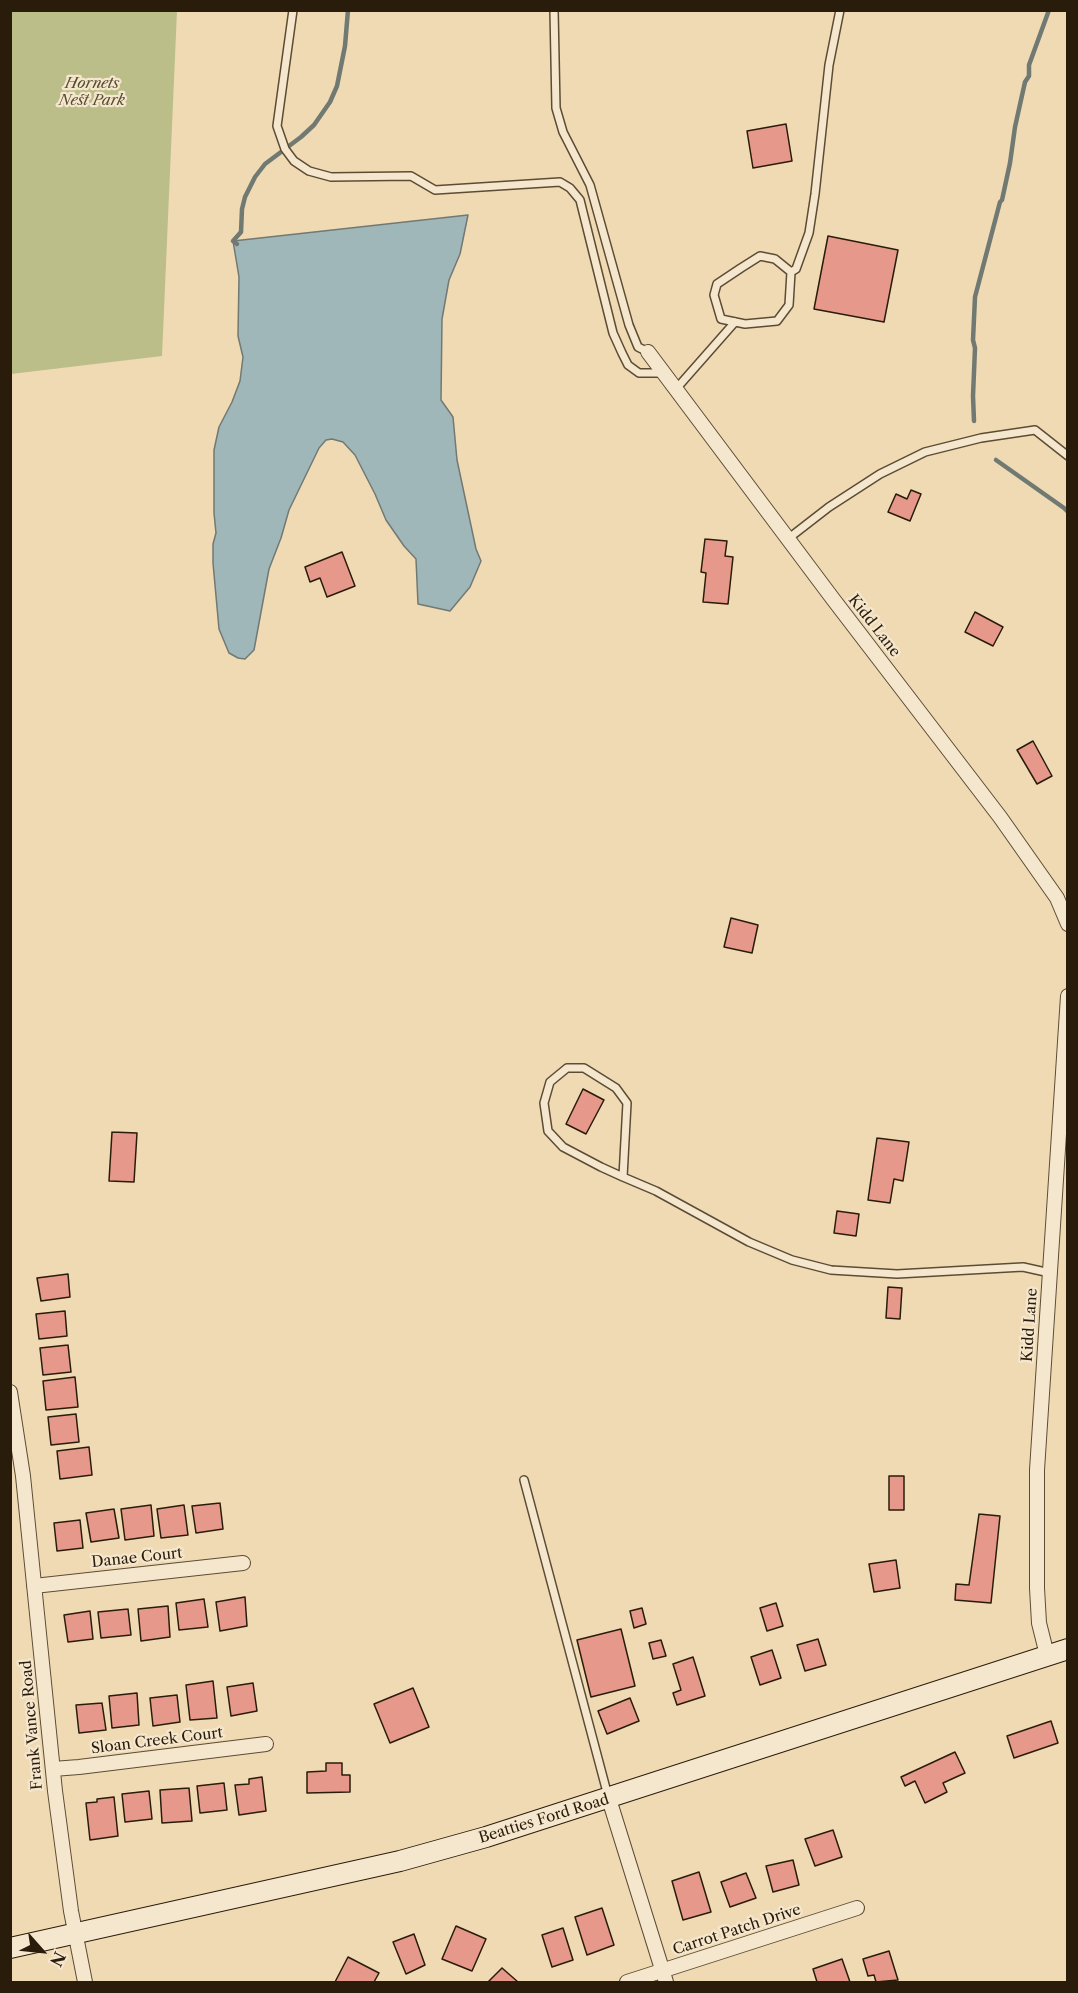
<!DOCTYPE html>
<html>
<head>
<meta charset="utf-8">
<style>
	body { margin:0 }
	#map { position:relative; width:1078px; height:1993px; overflow:hidden; background:#f0dab3; font-family:"Libre Caslon Text",serif }
	canvas { display:block }
	.frame { position:absolute; inset:0; border:12px solid #2a1c0a; pointer-events:none }
	.north { position:absolute; left:12px; top:1921px; width:60px; height:60px; -webkit-text-stroke:4px #f5e7ce; paint-order:stroke; rotate:117deg; font-size:16px; font-weight:700; line-height:24px; text-align:center; color:#2a1c0a }
	.north::after { content:''; display:block; margin:auto; width:21px; height:27px; background:#2a1c0a; clip-path:polygon(50% 0,100% 100%,50% 72%,0 100%) }
</style>
</head>
<body>
<div id="map">
<canvas width="1078" height="1993"></canvas>
<div class="frame"></div>
<div class="north">N</div>
</div>
<script>
const ctx = document.querySelector('canvas').getContext('2d');
ctx.lineJoin = 'round';
function fillPath(path, color) { ctx.fillStyle = color; ctx.fill(path, 'evenodd'); }
const poly = rows => new Path2D(rows.map(r => 'M' + r).join(''));
function stroke(path, color, width, dash) { ctx.strokeStyle = color; ctx.lineWidth = width; ctx.lineCap = dash ? 'butt' : 'round'; ctx.setLineDash(dash || []); ctx.stroke(path); }
function drawText(font, color, halo, rows, align = 'center') {
  ctx.font = font + ' "Libre Caslon Text",serif'; ctx.lineWidth = 4.5; ctx.setLineDash([]); ctx.textBaseline = 'middle'; ctx.strokeStyle = halo; ctx.fillStyle = color; for (const [text, x, y, turn = 0] of rows) {
    ctx.save(); ctx.translate(x, y); ctx.rotate((+turn || 0) * Math.PI / 180); ctx.textAlign = isNaN(turn) ? turn : align; if (halo) ctx.strokeText(text, 0, 0); ctx.fillText(text, 0, 0); ctx.restore();
  }
}
fillPath(poly([
	[10,11,177,11,162,356,11,374]
]), '#bcbe8a');
const water = poly([
	[468,215,460,254,449,280,442,319,441,400,453,417,457,460,476,549,481,561,470,587,450,611,418,604,416,559,404,546,386,520,375,494,355,455,343,442,332,439,326,440,319,448,289,510,281,538,269,569,254,650,245,659,238,658,229,653,219,629,213,563,213,544,216,533,214,513,214,450,219,427,232,402,240,381,243,357,238,336,239,277,233,241,468,215]
]);
fillPath(water, '#a0b7b9');
stroke(water, '#717973', 1.5);
stroke(poly([
	[237,244,233,241,241,232,242,209,245,197,255,177,265,164,301,137,314,125,330,102,337,86,345,46,348,10],
	[974,421,973,396,975,348,973,340,975,297,1000,202,1002,200,1010,163,1015,127,1025,82,1029,76,1029,65,1049,10],
	[996,460,1064,508,1068,512]
]), '#717973', 4.5);
const building = poly([
	[786,124,792,161,753,168,747,131,786,124],
	[828,236,898,250,884,322,814,309,828,236],
	[911,490,921,494,910,521,888,512,896,494,907,499,911,490],
	[705,539,727,541,725,556,733,557,728,604,703,602,706,573,701,572,705,539],
	[342,552,355,586,327,597,320,578,310,582,305,567,342,552],
	[975,612,1003,627,993,646,965,632,975,612],
	[1033,741,1052,776,1037,784,1017,750,1033,741],
	[731,918,758,925,752,953,724,947,731,918],
	[583,1089,604,1100,586,1134,566,1124,583,1089],
	[112,1132,137,1133,134,1182,109,1181,112,1132],
	[877,1138,909,1142,903,1181,894,1179,890,1203,868,1200,877,1138],
	[837,1211,859,1214,856,1236,834,1233,837,1211],
	[68,1274,70,1297,41,1301,37,1278,68,1274],
	[888,1287,902,1288,900,1319,886,1318,888,1287],
	[65,1311,67,1336,39,1339,36,1314,65,1311],
	[68,1345,71,1372,43,1375,40,1348,68,1345],
	[75,1377,78,1407,46,1410,43,1381,75,1377],
	[76,1414,79,1442,51,1445,48,1417,76,1414],
	[89,1447,92,1475,60,1479,57,1451,89,1447],
	[889,1476,904,1476,904,1510,889,1510,889,1476],
	[220,1503,223,1529,196,1533,192,1506,220,1503],
	[151,1505,154,1536,125,1540,121,1509,151,1505],
	[184,1505,188,1535,161,1538,157,1509,184,1505],
	[114,1509,119,1538,91,1542,86,1513,114,1509],
	[979,1514,1000,1516,991,1603,955,1600,956,1584,969,1585,979,1514],
	[80,1520,83,1548,57,1551,54,1523,80,1520],
	[896,1560,900,1588,874,1592,869,1564,896,1560],
	[245,1597,247,1626,220,1631,216,1602,245,1597],
	[204,1599,208,1627,179,1630,176,1603,204,1599],
	[776,1603,783,1626,767,1631,760,1608,776,1603],
	[168,1606,170,1637,141,1641,138,1609,168,1606],
	[642,1608,646,1624,634,1628,630,1611,642,1608],
	[128,1609,131,1635,101,1638,98,1612,128,1609],
	[90,1611,93,1639,68,1642,64,1615,90,1611],
	[621,1629,635,1686,591,1697,577,1640,621,1629],
	[818,1639,826,1665,805,1671,797,1645,818,1639],
	[661,1640,666,1656,653,1659,649,1643,661,1640],
	[772,1650,781,1678,760,1685,751,1657,772,1650],
	[693,1657,705,1696,677,1705,673,1693,681,1690,673,1664,693,1657],
	[213,1681,217,1718,190,1720,186,1685,213,1681],
	[253,1683,257,1711,231,1716,227,1687,253,1683],
	[413,1688,429,1727,390,1743,374,1704,413,1688],
	[137,1693,139,1725,112,1728,109,1696,137,1693],
	[177,1695,180,1722,153,1726,150,1698,177,1695],
	[630,1698,639,1721,607,1734,598,1711,630,1698],
	[102,1703,106,1730,79,1733,76,1705,102,1703],
	[1051,1721,1058,1743,1014,1758,1007,1736,1051,1721],
	[955,1752,965,1773,943,1783,947,1792,925,1803,915,1781,905,1786,901,1777,955,1752],
	[326,1763,342,1763,342,1775,350,1775,350,1792,307,1793,307,1772,326,1771,326,1763],
	[262,1777,266,1811,239,1815,235,1785,249,1784,249,1779,262,1777],
	[224,1783,227,1810,200,1813,197,1786,224,1783],
	[189,1788,192,1821,162,1823,160,1790,189,1788],
	[149,1791,152,1819,125,1822,122,1794,149,1791],
	[114,1797,118,1836,90,1840,86,1803,97,1802,97,1799,114,1797],
	[833,1830,842,1857,815,1866,805,1839,833,1830],
	[793,1860,799,1885,773,1892,766,1866,793,1860],
	[699,1872,711,1912,683,1920,672,1881,699,1872],
	[746,1873,756,1898,730,1907,721,1882,746,1873],
	[602,1908,614,1945,587,1955,575,1917,602,1908],
	[456,1926,486,1939,472,1971,442,1959,456,1926],
	[563,1928,573,1960,552,1967,542,1935,563,1928],
	[414,1934,425,1965,406,1974,393,1942,414,1934],
	[889,1951,898,1980,876,1982,874,1975,868,1976,863,1959,889,1951],
	[348,1957,379,1973,374,1982,335,1982,348,1957],
	[842,1959,850,1982,817,1982,813,1969,842,1959],
	[502,1968,518,1982,488,1982,502,1968]
]);
fillPath(building, '#e6988b');
stroke(building, '#2a1c0a', 1.5);
const lane = poly([
	[293,10,277,126,285,149,294,161,309,171,331,177,411,176,435,190,560,182,570,188,580,200,613,333,622,353,628,365,639,373,664,373],
	[554,10,556,108,563,132,590,185,629,325,638,347,648,352],
	[791,272,775,259,760,256,741,268,717,284,714,295,721,319,745,324,777,321,789,305,791,272,796,269,809,233,815,194,829,65,840,10],
	[676,389,735,322],
	[789,538,829,507,880,474,925,452,981,438,1035,430,1068,456],
	[623,1177,627,1103,616,1088,584,1068,567,1068,550,1082,544,1103,548,1131,563,1147,601,1167,623,1177,656,1191,749,1242,792,1260,831,1270,897,1274,1023,1267,1050,1273],
	[524,1480,608,1796]
]);
const street = poly([
	[648,352,833,599,1000,817,1057,898,1068,924],
	[10,1392,23,1476,55,1791,71,1911,85,1982],
	[34,1586,243,1563],
	[1047,1655,1039,1623,1037,1588,1037,1470,1068,996],
	[53,1769,79,1767,266,1744],
	[609,1799,666,1982],
	[627,1982,857,1908]
]);
const secondary = poly([
	[10,1948,400,1861,486,1837,1068,1649]
]);
stroke(lane, '#5c4c34', 10);
stroke(street, '#5c4c34', 16);
stroke(secondary, '#2a1c0a', 22);
stroke(lane, '#f5e7ce', 7);
stroke(street, '#f5e7ce', 14);
stroke(secondary, '#f5e7ce', 20);
drawText('italic 15px', '#564d30', '#f5e7ce', [
	["Hornets",92,84],
	["Nest Park",92,101]
]);
drawText('15px', '#2a1c0a', '#f5e7ce', [
	["Kidd Lane",874,626,52],
	["Kidd Lane",1030,1325,-86],
	["Danae Court",137,1558,-6],
	["Frank Vance Road",32,1725,-95],
	["Sloan Creek Court",157,1741,-7],
	["Beatties Ford Road",544,1819,-17],
	["Carrot Patch Drive",737,1930,-18]
]);
</script>
</body>
</html>
